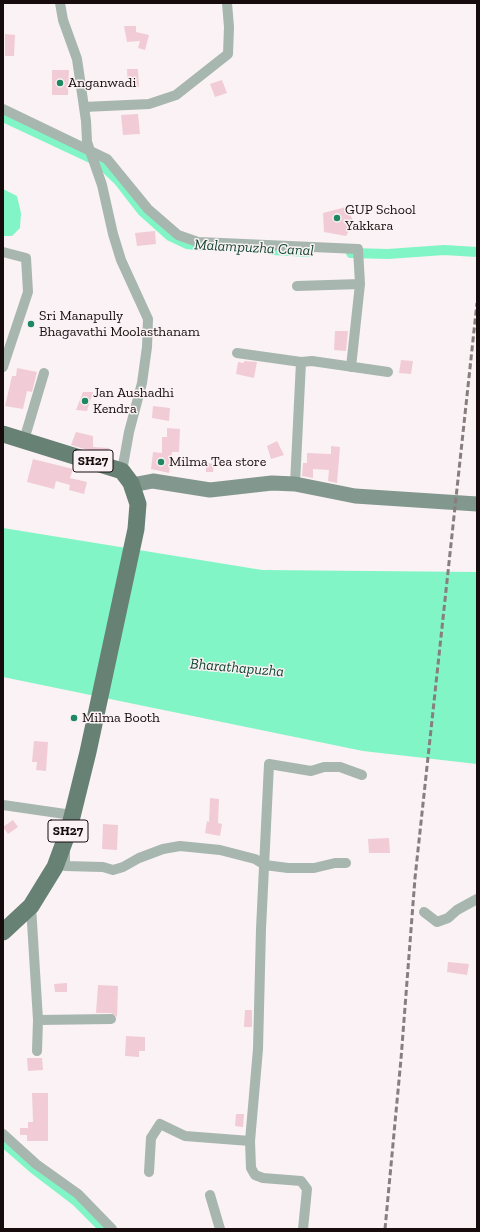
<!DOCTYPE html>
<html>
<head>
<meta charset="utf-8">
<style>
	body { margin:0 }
	#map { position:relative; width:480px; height:1232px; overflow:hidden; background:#faf2f4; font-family:"Zilla Slab",serif }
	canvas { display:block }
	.frame { position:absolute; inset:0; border:4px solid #170b0e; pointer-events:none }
</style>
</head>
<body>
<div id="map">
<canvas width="480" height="1232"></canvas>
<div class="frame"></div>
</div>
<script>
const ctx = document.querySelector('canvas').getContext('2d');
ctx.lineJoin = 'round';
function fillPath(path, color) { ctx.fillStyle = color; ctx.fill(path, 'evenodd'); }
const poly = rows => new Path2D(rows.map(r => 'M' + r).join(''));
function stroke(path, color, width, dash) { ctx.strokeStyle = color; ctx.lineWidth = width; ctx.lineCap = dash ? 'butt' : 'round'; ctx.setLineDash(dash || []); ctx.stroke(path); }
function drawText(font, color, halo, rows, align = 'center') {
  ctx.font = font + ' "Zilla Slab",serif'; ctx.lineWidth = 3; ctx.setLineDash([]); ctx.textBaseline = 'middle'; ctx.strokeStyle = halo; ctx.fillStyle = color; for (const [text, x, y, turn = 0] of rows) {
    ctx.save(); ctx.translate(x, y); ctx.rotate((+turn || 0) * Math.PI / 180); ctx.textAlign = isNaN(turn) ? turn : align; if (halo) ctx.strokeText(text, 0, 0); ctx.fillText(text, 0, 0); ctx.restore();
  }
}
fillPath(poly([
	[3,189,17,196,21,213,20,228,12,236,3,236],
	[3,528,262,570,477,572,477,764,363,751,3,677]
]), '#81f5c5');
stroke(poly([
	[3,117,99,162,118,180,142,211,170,236,187,244,203,246],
	[273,250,309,252],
	[351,253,388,254,444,250,477,252],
	[3,1142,34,1169,76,1201,104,1229]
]), '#81f5c5', 10);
fillPath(poly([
	[124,26,136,26,136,32,149,35,145,50,138,48,140,41,127,42],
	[5,34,15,35,14,56,5,56],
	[127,69,138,69,139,87,128,88],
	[52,70,69,70,68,95,52,95],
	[222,80,227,93,215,97,210,84],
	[138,114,140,134,123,135,121,115],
	[346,207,354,222,346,236,324,232,323,213],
	[155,231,156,244,137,246,135,233],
	[335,331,348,331,346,351,334,350],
	[401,360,413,361,411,374,399,373],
	[244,361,257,362,254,378,236,374,238,362,244,363],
	[17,368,37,372,32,392,27,391,23,409,5,406,12,376,16,376],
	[83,392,93,392,87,411,76,410],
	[153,406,170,408,169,421,152,418],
	[167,428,180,429,179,452,172,452,169,473,151,469,153,452,162,453,162,437,167,437],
	[76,432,93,436,93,447,109,448,108,456,71,445],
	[277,441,284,455,271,459,267,446],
	[331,446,340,447,337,483,328,481,329,470,313,469,313,478,302,476,303,463,307,463,307,453,331,454],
	[33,459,73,469,70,478,87,482,84,494,69,490,70,485,56,481,54,489,27,482],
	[206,463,214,464,213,472,206,472],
	[34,741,48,742,46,771,36,770,37,762,32,762],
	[210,798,219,799,218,823,222,824,220,836,205,833,207,821,209,822],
	[13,820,18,827,8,834,3,827],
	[103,824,118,825,117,850,102,849],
	[389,838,390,853,369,853,368,839],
	[448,962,469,964,467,975,447,972],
	[67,983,67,992,55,992,54,984],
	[98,985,118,986,117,1017,111,1013,96,1013],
	[245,1010,252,1010,252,1027,244,1027],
	[126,1036,145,1037,145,1051,139,1051,139,1057,125,1056],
	[27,1058,42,1058,43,1070,28,1071],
	[32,1093,48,1093,48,1141,27,1141,27,1135,20,1135,20,1128,28,1128,28,1122,33,1122],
	[236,1114,244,1114,243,1127,235,1126]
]), '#f1ccd6');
stroke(poly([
	[60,3,63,20,77,59,86,121,87,142,102,185,113,234,121,260,148,319,147,347,142,383,129,432,122,471],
	[84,107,149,104,176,95,228,54,229,27,227,3],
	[3,109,107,159,148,209,178,235,198,242,358,249,360,284],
	[3,252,26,258,28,292,3,367],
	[297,286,360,284,351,367],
	[237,353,301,362,295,484],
	[301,362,312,361,388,372],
	[24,440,44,373],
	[3,805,72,815],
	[65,852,65,866,103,867,113,870,123,867,139,858,163,849,180,846,220,850,255,859,265,865,288,868,314,868,335,863,346,863],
	[31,906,38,1020,37,1051],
	[424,912,437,922,448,918,457,910,477,899],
	[38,1020,111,1019],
	[3,1134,36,1164,78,1194,112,1229],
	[149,1172,151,1138,160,1124,185,1136,250,1141],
	[210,1195,220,1229],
	[303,1229,307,1189,301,1181,263,1178,255,1175,251,1168,250,1141,258,1049,261,929,269,764,311,771,324,767,340,767,362,775]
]), '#a7b6af', 10);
stroke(poly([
	[132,485,153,481,210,490,272,483,295,484,355,496,477,504]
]), '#82978d', 15);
stroke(poly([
	[3,434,122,471,131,483,138,504,136,529,88,752,69,829,55,867,31,906,3,932]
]), '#678175', 17);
stroke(poly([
	[385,1229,401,1059,415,878,477,303]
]), '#887e80', 3, [6, 3]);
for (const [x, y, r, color] of [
	[60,83,4,"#1e8763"],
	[337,218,4,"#1e8763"],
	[31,324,4,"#1e8763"],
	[85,401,4,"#1e8763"],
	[161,462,4,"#1e8763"],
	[74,718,4,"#1e8763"]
]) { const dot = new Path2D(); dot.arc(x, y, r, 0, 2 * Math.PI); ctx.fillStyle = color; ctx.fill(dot); stroke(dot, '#faf2f4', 1.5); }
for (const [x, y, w] of [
	[93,461,40],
	[68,831,40]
]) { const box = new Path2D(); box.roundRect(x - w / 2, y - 11, w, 22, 3); ctx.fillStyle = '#faf2f4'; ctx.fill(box); stroke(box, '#170b0e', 1); }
drawText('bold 13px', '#170b0e', null, [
	["SH27",93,461],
	["SH27",68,831]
]);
drawText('14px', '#170b0e', '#faf2f4', [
	["Anganwadi",68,83],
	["GUP School",345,210],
	["Yakkara",345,226],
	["Sri Manapully",39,316],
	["Bhagavathi Moolasthanam",39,332],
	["Jan Aushadhi",93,393],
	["Kendra",93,409],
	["Milma Tea store",169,462],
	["Milma Booth",82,718]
], 'left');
drawText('italic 15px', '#124532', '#faf2f4', [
	["Malampuzha Canal",254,248,3],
	["Bharathapuzha",237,668,5]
]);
</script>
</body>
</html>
